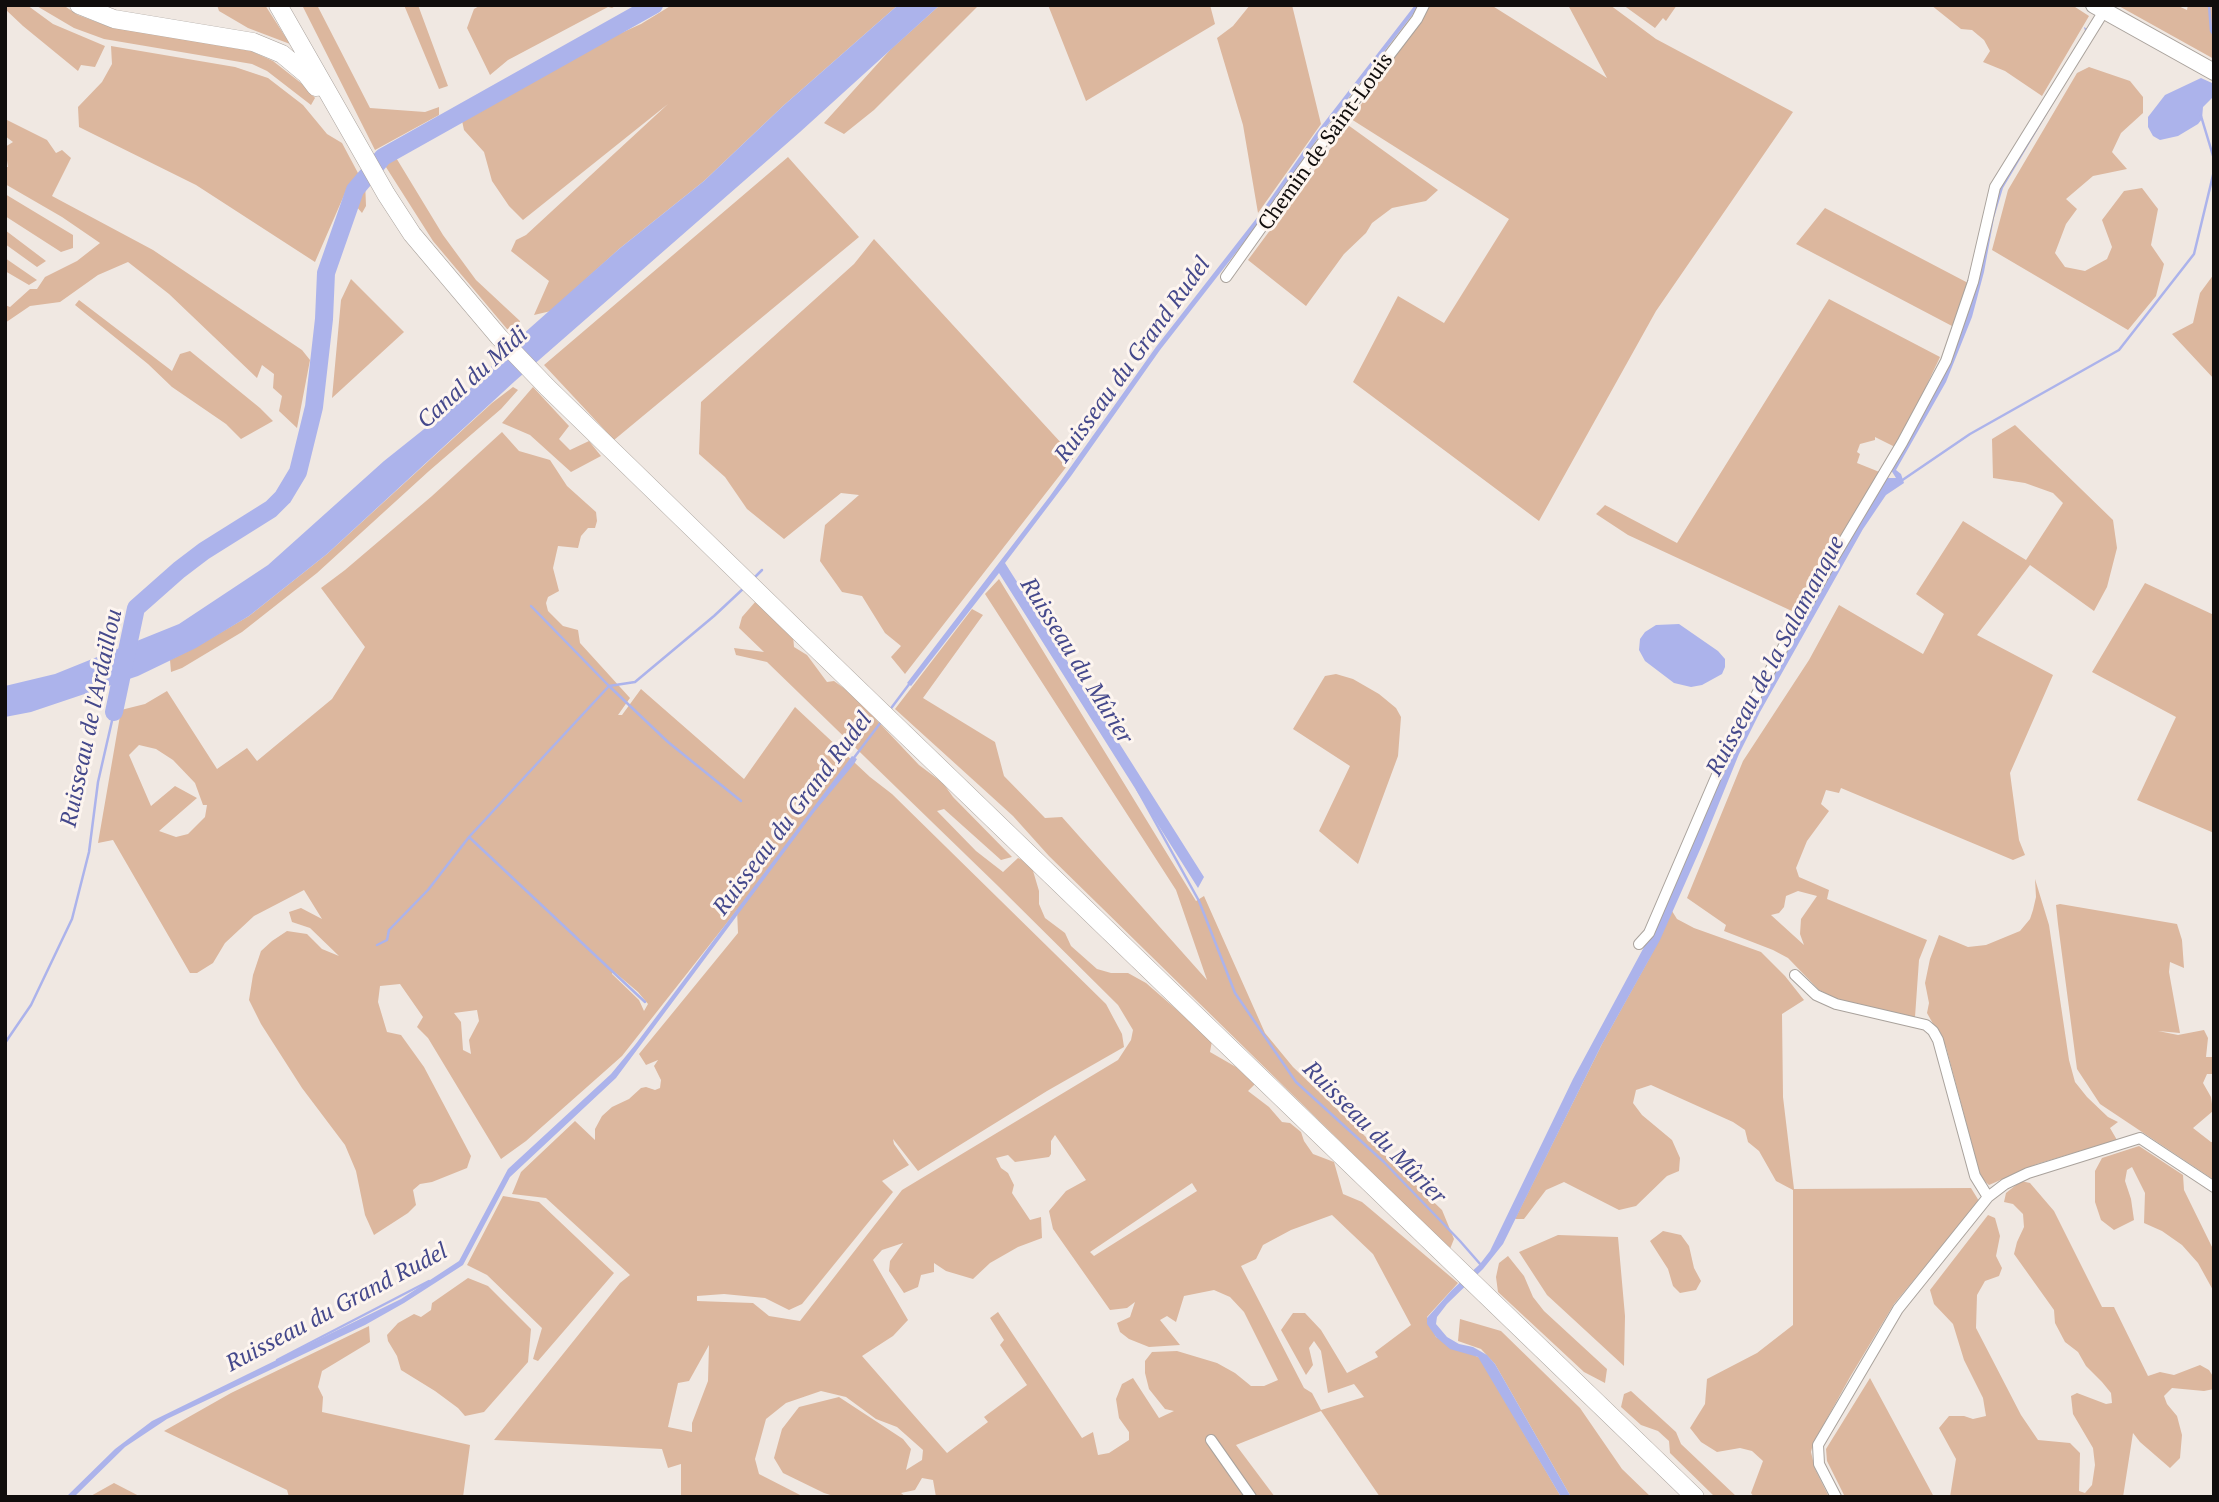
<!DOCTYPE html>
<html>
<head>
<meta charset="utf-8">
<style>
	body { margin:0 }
	#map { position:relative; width:2219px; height:1502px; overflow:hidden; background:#f0e8e2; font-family:"PT Serif",serif }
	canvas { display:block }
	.frame { position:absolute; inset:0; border:7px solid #100d0c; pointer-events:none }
</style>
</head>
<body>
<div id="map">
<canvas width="2219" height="1502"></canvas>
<div class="frame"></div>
</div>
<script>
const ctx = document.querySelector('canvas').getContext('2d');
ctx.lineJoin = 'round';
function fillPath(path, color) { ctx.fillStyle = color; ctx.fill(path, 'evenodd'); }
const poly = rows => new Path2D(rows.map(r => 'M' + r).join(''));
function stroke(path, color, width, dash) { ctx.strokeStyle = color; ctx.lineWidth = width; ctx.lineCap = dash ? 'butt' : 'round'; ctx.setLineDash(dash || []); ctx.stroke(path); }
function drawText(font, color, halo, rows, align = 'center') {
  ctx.font = font + ' "PT Serif",serif'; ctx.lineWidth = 6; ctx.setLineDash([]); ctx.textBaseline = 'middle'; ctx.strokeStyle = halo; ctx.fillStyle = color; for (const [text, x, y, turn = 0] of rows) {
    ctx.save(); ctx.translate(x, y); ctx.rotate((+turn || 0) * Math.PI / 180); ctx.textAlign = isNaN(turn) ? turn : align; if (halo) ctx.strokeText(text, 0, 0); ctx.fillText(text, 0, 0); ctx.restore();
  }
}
fillPath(poly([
	[5,5,27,5,53,24,105,46,95,67,81,65,78,71,23,26,5,9],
	[35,5,63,5,78,15,110,27,251,51,273,61,306,87,315,98,311,105,267,71,252,64,104,39,74,28],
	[217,5,265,5,290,44,248,28,219,11],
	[302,5,317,5,370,108,425,112,439,107,439,115,375,150],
	[404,5,418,5,448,86,439,89],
	[481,5,617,5,612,8,608,7,508,60,490,75,467,28,474,9],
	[672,5,898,5,783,106,704,181,619,249,551,311,534,315,549,281,511,251,516,240,526,235,668,104,523,220,509,206,492,181,484,152,464,130,461,116,541,69,641,24],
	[940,5,979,5,874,110,844,134,824,123,891,49],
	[1048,5,1210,5,1215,24,1086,101],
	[1250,5,1292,5,1321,124,1258,213,1243,125,1217,38,1233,26],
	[1427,5,1491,5,1607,78,1568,5,1610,5,1656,39,1793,112,1656,311,1539,521,1353,382,1398,296,1444,323,1509,219,1351,119,1428,9],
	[1623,5,1677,5,1666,21,1663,18,1655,28],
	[1931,5,2072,5,2089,16,2042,96,2005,71,1983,62,1990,51,1984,40,1972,30,1961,29],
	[2117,5,2176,5,2187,10,2188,5,2214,5,2214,59],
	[111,46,235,67,268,78,303,105,327,134,342,143,358,173,365,180,366,206,362,213,356,206,352,189,345,193,315,262,196,185,79,127,78,107,102,82,112,64],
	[2089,67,2130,81,2143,97,2143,113,2121,133,2112,152,2127,169,2093,176,2066,199,2077,209,2066,224,2055,253,2065,267,2085,271,2107,259,2112,247,2102,220,2124,191,2142,188,2158,209,2151,245,2164,264,2156,296,2128,330,1992,250,2008,190,2077,73],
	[5,119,47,140,56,153,62,150,71,158,52,196,153,250,302,350,310,360,297,428,279,411,282,396,273,388,274,374,262,365,257,378,169,294,128,262,98,275,60,302,30,306,5,323,5,305,10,307,30,289,37,289,45,277,77,261,100,243,62,217,5,184,5,167,8,167,5,147,13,142,5,136],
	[1348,125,1438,190,1426,201,1392,208,1372,223,1366,233,1344,254,1306,306,1248,260],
	[395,156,443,235,476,280,520,321,517,330,507,329,433,241,384,164],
	[788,157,859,237,614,440,544,365],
	[5,194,73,235,73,248,61,252,5,216],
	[1825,208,1970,284,1952,326,1796,244],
	[5,230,46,261,37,267,5,244],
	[874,239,1074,457,905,674,891,657,901,646,885,633,862,596,842,592,820,561,825,525,859,495,841,493,784,539,747,509,725,477,699,454,701,402,854,264],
	[5,258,37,280,29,285,5,271],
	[2214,274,2214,379,2172,334,2193,323,2200,293],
	[351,279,404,332,332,398,341,300],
	[1829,299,1940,357,1897,448,1875,437,1875,440,1860,444,1857,452,1860,454,1857,463,1882,473,1794,612,1628,535,1596,514,1605,505,1677,543],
	[79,300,172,371,180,354,190,351,260,408,273,421,241,439,226,424,172,387,148,364,75,305],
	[513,387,518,390,501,409,429,471,317,573,242,632,182,668,171,672,170,660,196,647,249,616,327,554,492,403],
	[533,387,569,426,559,439,570,450,589,441,601,456,571,472,530,435,502,423],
	[2015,425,2113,520,2117,548,2107,587,2094,611,2030,565,1977,635,2053,675,2010,773,2019,840,2025,855,2013,860,1841,788,1839,793,1826,790,1821,804,1829,811,1807,841,1796,868,1799,877,1829,890,1827,899,1927,940,1919,960,1915,1017,1836,999,1819,990,1788,958,1773,950,1724,931,1726,925,1687,898,1743,761,1809,660,1839,605,1923,654,1944,614,1916,594,1963,521,2026,560,2063,503,2053,493,2025,483,1993,478,1992,439],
	[1798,891,1817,896,1801,919,1800,934,1804,945,1771,915,1779,913,1784,907,1786,896],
	[502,432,519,451,550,460,567,486,596,512,597,521,595,528,588,528,581,536,578,548,558,546,553,568,559,591,548,597,546,603,548,611,563,626,578,630,580,643,630,698,618,715,622,715,641,689,744,779,795,707,870,777,892,794,1106,1004,1122,1034,1124,1047,1047,1091,918,1171,893,1139,894,1144,909,1165,882,1181,893,1192,802,1304,789,1310,765,1298,724,1294,697,1296,697,1301,753,1303,769,1316,800,1321,902,1190,1118,1060,1131,1040,1133,1030,1118,1005,998,886,767,662,736,655,734,648,764,652,739,628,742,617,756,601,793,635,794,647,807,655,827,682,834,681,852,694,919,765,943,783,953,797,1012,857,1001,860,944,809,937,811,976,851,1003,872,1018,858,1031,864,1039,891,1039,904,1045,918,1065,933,1071,946,1097,969,1111,973,1128,973,1146,983,1169,1003,1212,1041,1210,1052,1236,1067,1255,1084,1248,1091,1269,1107,1282,1122,1290,1123,1301,1132,1304,1141,1313,1154,1334,1162,1343,1194,1362,1202,1458,1283,1427,1317,1436,1337,1480,1358,1561,1497,1380,1497,1321,1411,1236,1445,1275,1497,936,1497,933,1480,922,1478,915,1490,901,1493,906,1497,837,1497,824,1493,783,1473,774,1458,782,1429,799,1407,839,1397,903,1439,911,1449,906,1470,922,1460,923,1450,897,1427,876,1419,846,1397,821,1391,786,1403,766,1419,755,1459,759,1474,804,1497,681,1497,681,1464,668,1468,662,1449,494,1440,620,1283,630,1275,546,1198,512,1194,521,1172,575,1121,595,1140,595,1129,602,1116,612,1107,629,1099,641,1088,646,1087,655,1090,660,1088,661,1080,654,1066,658,1060,646,1065,639,1054,738,933,737,910,622,1056,526,1141,501,1159,428,1038,417,1027,423,1017,400,984,380,986,378,1002,387,1032,401,1035,424,1067,471,1156,467,1168,432,1182,420,1184,413,1190,416,1205,408,1213,374,1235,365,1215,356,1171,345,1145,302,1088,261,1024,249,1000,253,975,261,951,272,941,287,931,307,934,322,949,339,956,310,928,292,922,289,912,301,908,322,919,304,890,254,916,225,943,213,963,197,973,190,973,113,840,98,843,121,710,145,704,167,691,217,769,247,748,257,761,332,699,365,647,321,588,345,570,432,496],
	[139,745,156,749,173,760,195,783,203,805,207,805,205,817,188,834,176,837,159,831,197,798,175,786,151,806,129,755],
	[612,970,638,992,648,1004,644,1011,639,1000,612,974],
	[477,1010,479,1021,469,1040,471,1054,463,1050,461,1022,454,1013],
	[1055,1135,1086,1180,1066,1191,1049,1211,1053,1229,1110,1310,1127,1308,1135,1302,1130,1317,1117,1323,1120,1332,1129,1339,1149,1347,1180,1345,1160,1320,1167,1316,1176,1322,1184,1296,1214,1290,1230,1297,1244,1312,1278,1380,1264,1386,1251,1386,1235,1373,1217,1363,1177,1351,1152,1352,1145,1361,1145,1373,1149,1389,1165,1409,1174,1411,1159,1418,1133,1378,1122,1384,1116,1399,1119,1418,1129,1432,1129,1440,1109,1453,1098,1455,1093,1432,1082,1438,998,1312,990,1318,1004,1340,1000,1345,1027,1385,984,1417,988,1422,947,1453,862,1356,893,1336,908,1320,873,1260,882,1250,903,1243,890,1261,889,1271,904,1293,918,1287,921,1275,934,1272,934,1263,946,1271,973,1279,990,1263,1018,1247,1042,1238,1041,1217,1030,1220,1012,1193,1014,1185,1008,1173,1001,1168,996,1158,1008,1155,1015,1162,1049,1157,1051,1154,1051,1141],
	[1192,1183,1197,1191,1094,1256,1090,1252],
	[1332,1215,1373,1254,1411,1325,1375,1352,1378,1357,1347,1373,1321,1330,1305,1313,1293,1313,1281,1330,1306,1375,1313,1365,1309,1348,1314,1341,1321,1351,1328,1393,1354,1384,1364,1397,1321,1410,1312,1393,1304,1388,1241,1266,1256,1259,1263,1245,1291,1230],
	[709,1345,708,1381,692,1423,692,1432,668,1427,678,1383,689,1381],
	[999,579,1196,901,1204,896,1265,1033,1293,1067,1442,1210,1454,1239,1450,1249,1049,856,1013,816,895,709,972,609,983,615,923,698,995,742,1004,776,1045,818,1062,817,1207,980,1176,890,985,594],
	[2145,583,2214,615,2214,833,2137,800,2176,717,2092,672],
	[1336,674,1353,679,1379,694,1396,708,1401,717,1398,756,1358,864,1319,831,1350,766,1293,729,1325,676],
	[2035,879,2049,925,2069,1060,2075,1082,2087,1097,2108,1117,2118,1122,2110,1128,2117,1140,2037,1164,1989,1185,1981,1178,1946,1047,1927,1013,1929,1003,1925,983,1930,959,1939,935,1968,947,1986,945,2020,931,2030,919,2033,910,2036,897],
	[2060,904,2177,924,2182,940,2184,968,2170,962,2169,972,2180,1033,2158,1031,2178,1035,2204,1030,2208,1038,2206,1057,2214,1057,2214,1074,2207,1074,2203,1083,2211,1097,2213,1111,2193,1128,2211,1142,2214,1142,2214,1180,2100,1104,2077,1069,2058,924,2056,905],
	[1672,911,1677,919,1694,928,1761,952,1785,976,1804,1000,1782,1014,1783,1097,1794,1189,1971,1188,1979,1201,1894,1304,1850,1377,1813,1444,1811,1452,1815,1469,1829,1497,1754,1497,1751,1493,1763,1461,1752,1451,1740,1448,1717,1452,1701,1442,1690,1428,1705,1404,1707,1379,1757,1353,1793,1325,1793,1190,1776,1181,1759,1151,1748,1142,1745,1130,1733,1122,1651,1085,1636,1090,1633,1103,1642,1115,1672,1140,1680,1158,1679,1171,1667,1176,1636,1206,1619,1210,1564,1182,1546,1190,1524,1219,1515,1219,1602,1044,1649,959],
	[2139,1146,2183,1175,2184,1190,2214,1251,2214,1292,2198,1263,2182,1245,2162,1231,2144,1223,2145,1193,2132,1167,2127,1170,2125,1181,2131,1199,2134,1220,2114,1230,2101,1220,2095,1202,2095,1171,2102,1158],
	[2021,1181,2030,1183,2054,1211,2102,1307,2114,1307,2148,1376,2160,1372,2174,1375,2200,1365,2209,1370,2214,1378,2214,1389,2204,1391,2172,1388,2164,1396,2167,1404,2177,1416,2182,1435,2180,1458,2170,1468,2140,1442,2133,1433,2123,1497,1950,1497,1956,1459,1939,1428,1949,1416,1964,1416,1973,1419,1986,1416,1983,1398,1964,1360,1953,1324,1934,1304,1930,1290,1988,1215,1995,1218,2000,1236,1996,1256,2002,1268,1999,1276,1985,1281,1977,1295,1976,1328,2021,1415,2038,1440,2070,1443,2080,1453,2079,1491,2085,1493,2092,1485,2095,1465,2093,1448,2073,1414,2071,1396,2077,1393,2106,1404,2112,1403,2111,1393,2102,1382,2086,1366,2078,1352,2065,1342,2055,1323,2054,1310,2014,1254,2017,1242,2024,1227,2023,1214,2013,1204,2004,1202,2006,1193],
	[503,1196,539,1202,614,1273,538,1361,533,1359,542,1328,487,1275,467,1265],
	[1663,1231,1681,1235,1689,1246,1694,1268,1701,1281,1696,1290,1680,1293,1673,1286,1668,1269,1650,1241],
	[1558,1235,1618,1237,1625,1316,1624,1366,1547,1295,1519,1252],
	[1508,1256,1524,1276,1533,1297,1544,1311,1607,1369,1605,1383,1584,1372,1498,1292,1496,1277,1499,1263],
	[468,1278,488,1286,531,1329,528,1362,484,1412,465,1416,458,1408,435,1391,401,1370,397,1356,388,1341,387,1335,398,1323,414,1314,421,1317,431,1310,432,1303],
	[1460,1319,1501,1331,1580,1408,1622,1469,1651,1497,1571,1497,1495,1364,1481,1349,1458,1341],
	[369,1326,370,1342,322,1371,318,1387,323,1397,322,1412,470,1445,463,1497,289,1497,287,1490,164,1431,231,1393],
	[1870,1378,1934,1497,1845,1497,1827,1461,1826,1449],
	[1631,1391,1676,1432,1681,1444,1737,1497,1715,1497,1670,1453,1669,1441,1658,1431,1641,1425,1621,1407,1624,1394],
	[114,1483,141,1497,89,1497]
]), '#dcb79e');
fillPath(poly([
	[898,5,940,5,800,132,515,381,327,554,249,616,196,648,138,676,31,712,5,717,5,686,55,674,179,624,268,565,384,461,453,406,522,335,619,249,704,181,783,106],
	[1415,5,1420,5,1320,135,1263,218,1160,350,1071,476,1005,563,1204,877,1198,888,999,573,911,686,907,683,1050,496,1156,347,1259,215,1316,133],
	[2084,27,2094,33,2088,45,2003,188,1994,218,1984,272,1972,317,1946,382,1896,470,1901,474,1904,483,1886,495,1863,529,1760,712,1739,754,1702,845,1660,940,1601,1046,1503,1244,1483,1269,1447,1304,1437,1317,1436,1324,1447,1337,1459,1344,1473,1347,1487,1355,1495,1364,1571,1497,1561,1497,1478,1357,1450,1349,1436,1337,1427,1324,1427,1318,1452,1290,1480,1264,1490,1251,1573,1079,1651,934,1729,750,1885,478,1896,478,1889,467,1942,374,1998,185,2085,31],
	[2201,78,2212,83,2213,89,2212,98,2203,107,2202,119,2198,124,2178,136,2160,140,2153,136,2148,127,2148,117,2165,95],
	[1679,624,1718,651,1725,659,1725,667,1722,674,1702,685,1691,687,1674,683,1645,661,1639,650,1640,639,1645,632,1656,625],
	[852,756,857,759,854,764,815,811,616,1078,510,1177,463,1265,404,1303,365,1325,167,1419,125,1447,74,1497,66,1497,115,1449,152,1421,401,1299,459,1261,508,1169,611,1074,635,1045]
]), '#acb3eb');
stroke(poly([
	[2209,5,2211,31,2214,35],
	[2201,116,2214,159],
	[1901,481,1970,434,2119,350,2194,254,2214,171],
	[755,577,762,570],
	[531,606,609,686,668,742,741,801],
	[889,711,910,683],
	[853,759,881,722],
	[1137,789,1199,901,1235,993,1296,1082,1384,1162,1460,1241,1481,1265],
	[469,837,645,1002],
	[377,945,387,940,389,930,428,890,469,837,609,686,635,682,714,616,745,587],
	[5,1043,31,1005,72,919,89,852,98,782,114,712],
	[277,1360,429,1281]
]), '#acb3eb', 2.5);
stroke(poly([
	[114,712,136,608,179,570,204,551,271,509,283,497,298,472,314,407,324,319,326,273,355,190,383,157,654,5]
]), '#acb3eb', 18);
const minor = poly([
	[1226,277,1313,155,1417,19,1424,5],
	[1639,944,1649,933,1735,733,1830,564,1902,443,1946,361,1973,282,1995,187,2104,11],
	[1795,975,1816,995,1836,1004,1926,1025,1933,1031,1938,1040,1975,1176,1988,1197],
	[1211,1440,1251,1497],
	[1836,1497,1819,1464,1818,1445,1898,1309,1988,1197,2005,1184,2028,1173,2140,1138,2214,1187]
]);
const secondary = poly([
	[2094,5,2214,72]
]);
const trunk = poly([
	[79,5,114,19,253,42,282,54,306,74,316,87],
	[278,5,386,194,412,234,499,337,547,387,798,631,1695,1497]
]);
stroke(minor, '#a9a29c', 12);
stroke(secondary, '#a9a29c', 18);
stroke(trunk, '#a9a29c', 19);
stroke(minor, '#fff', 10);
stroke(secondary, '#fff', 16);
stroke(trunk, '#fff', 18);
drawText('21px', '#100d0c', '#fdf5ef', [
	["Chemin de Saint-Louis",1326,142,-54]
]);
drawText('italic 23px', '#44488b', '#fdf5ef', [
	["Ruisseau du Grand Rudel",1133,360,-54],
	["Canal du Midi",473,378,-42],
	["Ruisseau de la Salamanque",1776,656,-62],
	["Ruisseau du Mûrier",1076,661,58],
	["Ruisseau de l'Ardaillou",92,718,-78],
	["Ruisseau du Grand Rudel",793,814,-53],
	["Ruisseau du Mûrier",1374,1133,45],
	["Ruisseau du Grand Rudel",337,1308,-28]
]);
</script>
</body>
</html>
